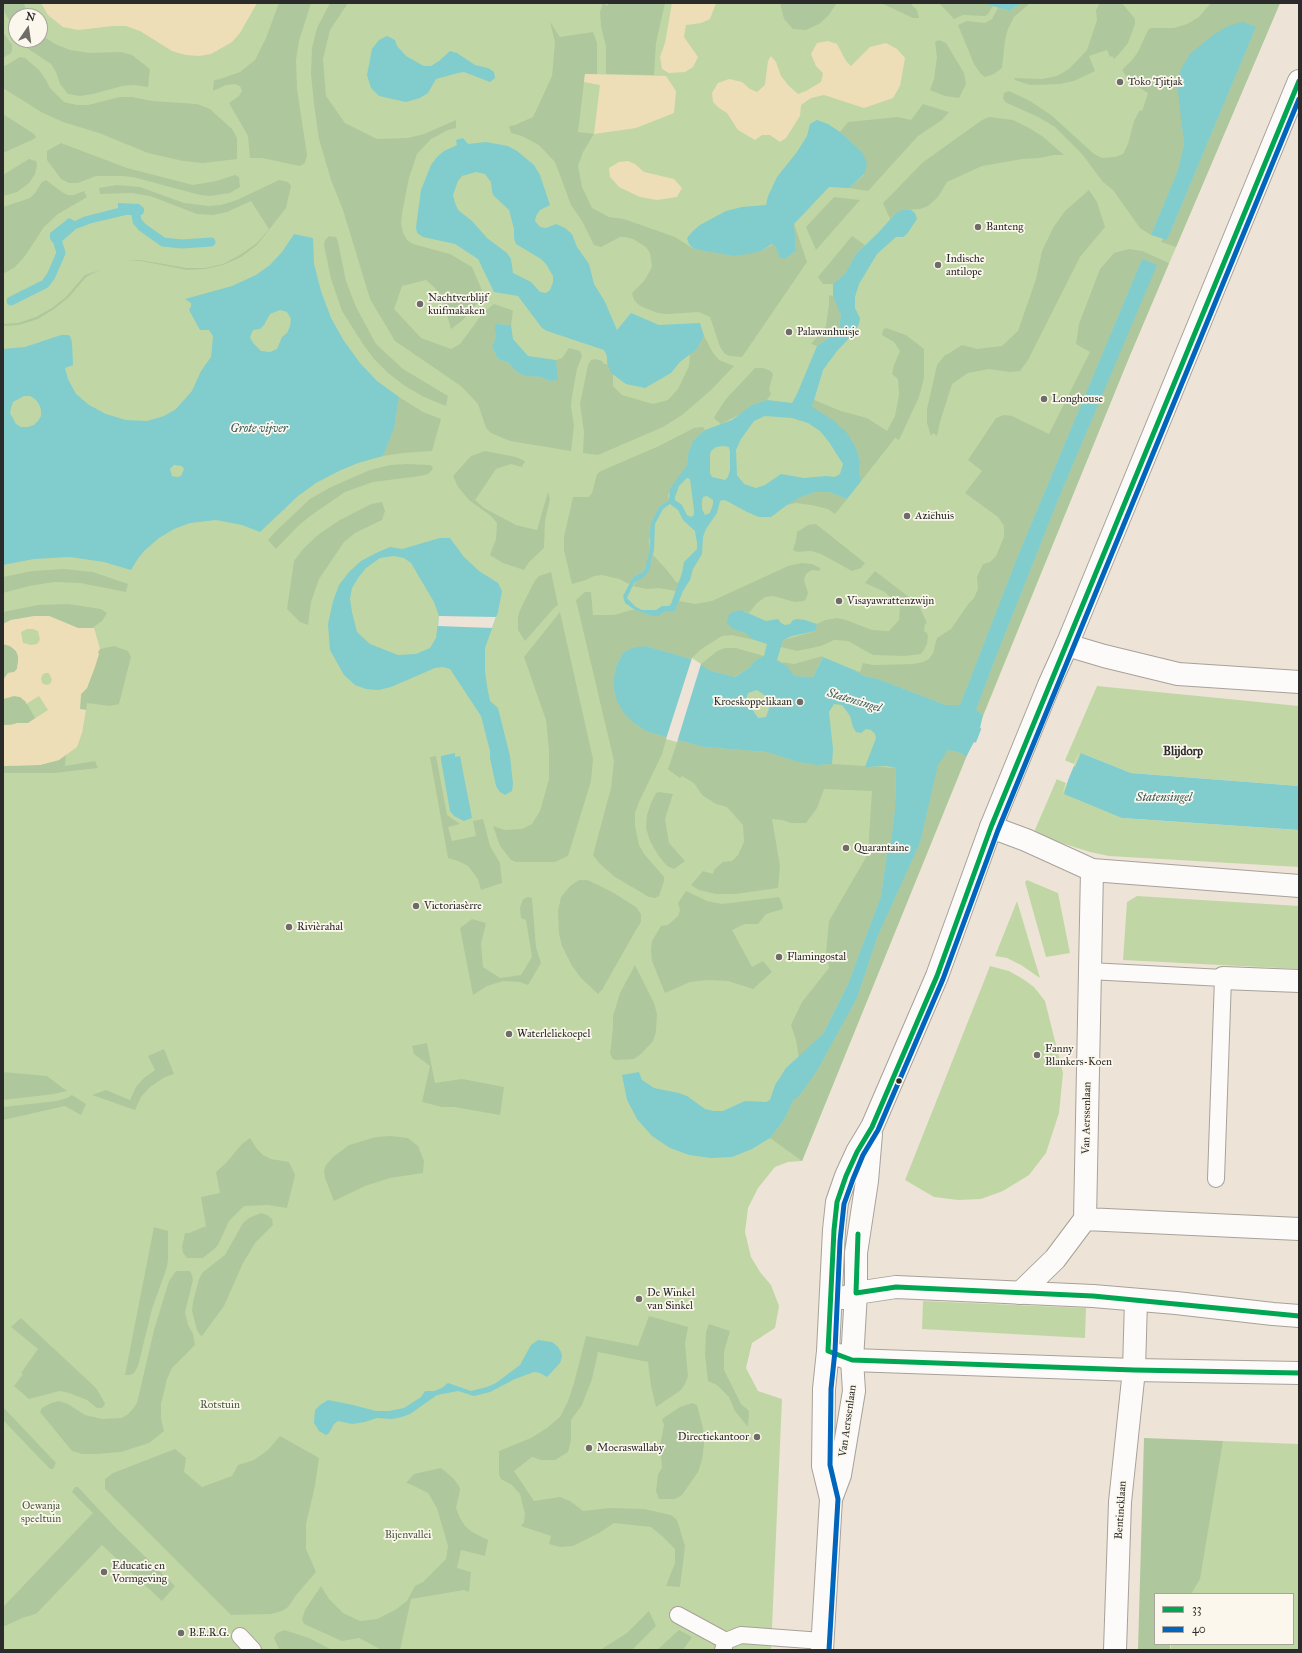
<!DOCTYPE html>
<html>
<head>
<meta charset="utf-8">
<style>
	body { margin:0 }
	#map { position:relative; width:1302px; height:1653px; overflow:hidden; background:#ede4d7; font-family:"IM FELL Great Primer",serif }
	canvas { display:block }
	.frame { position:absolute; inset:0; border:4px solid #2b2b2b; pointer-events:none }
	.legend { position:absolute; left:1154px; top:1593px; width:140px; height:52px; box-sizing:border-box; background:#fbf7ec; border:1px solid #a8a59f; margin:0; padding:5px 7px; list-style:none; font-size:12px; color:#2b2b2b }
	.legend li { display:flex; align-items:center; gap:8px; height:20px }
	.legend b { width:20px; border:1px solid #a8a59f }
	.north { position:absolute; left:8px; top:8px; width:40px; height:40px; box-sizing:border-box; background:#fbf7ec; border:1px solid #a8a59f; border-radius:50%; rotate:13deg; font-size:11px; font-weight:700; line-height:16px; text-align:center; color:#2b2b2b }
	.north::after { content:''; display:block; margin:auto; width:14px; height:18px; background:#6f6c67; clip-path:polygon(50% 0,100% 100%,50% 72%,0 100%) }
</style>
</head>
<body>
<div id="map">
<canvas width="1302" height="1653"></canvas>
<div class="frame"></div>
<ul class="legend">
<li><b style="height:5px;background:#00a651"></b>33</li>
<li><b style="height:5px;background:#0065bd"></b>40</li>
</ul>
<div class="north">N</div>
</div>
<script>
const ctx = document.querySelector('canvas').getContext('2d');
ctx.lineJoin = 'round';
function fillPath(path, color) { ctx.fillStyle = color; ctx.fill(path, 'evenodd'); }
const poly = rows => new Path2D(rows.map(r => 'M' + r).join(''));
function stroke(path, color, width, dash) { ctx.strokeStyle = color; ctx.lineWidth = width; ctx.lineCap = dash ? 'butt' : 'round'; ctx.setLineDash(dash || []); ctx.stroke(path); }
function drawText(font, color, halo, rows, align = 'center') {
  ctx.font = font + ' "IM FELL Great Primer",serif'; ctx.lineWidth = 3.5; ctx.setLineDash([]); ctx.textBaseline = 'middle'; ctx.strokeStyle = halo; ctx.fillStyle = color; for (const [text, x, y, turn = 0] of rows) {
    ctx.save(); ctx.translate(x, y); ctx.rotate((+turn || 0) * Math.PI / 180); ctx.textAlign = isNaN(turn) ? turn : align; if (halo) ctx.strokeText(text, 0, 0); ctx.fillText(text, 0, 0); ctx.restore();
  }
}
fillPath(poly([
	[3,3,1280,3,1128,360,802,1161,788,1162,775,1167,758,1188,748,1208,745,1232,751,1257,760,1272,771,1285,779,1306,775,1328,752,1343,746,1368,758,1391,782,1399,771,1650,3,1650],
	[16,16,40,16,40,40,16,40],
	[1097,686,1299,706,1299,786,1131,773,1081,753,1122,818,1299,830,1299,867,1109,856,1090,852,1046,838,1034,832],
	[1027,880,1058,893,1070,953,1046,957,1025,882],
	[1137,896,1299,906,1299,969,1123,960,1127,902],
	[1017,901,1040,978,1021,965,1007,958,995,956],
	[990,966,1009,971,1023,979,1034,987,1045,1001,1063,1073,1059,1113,1046,1153,1029,1175,1003,1191,981,1199,958,1200,934,1197,905,1180],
	[923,1301,1086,1308,1085,1338,922,1329],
	[1223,1441,1299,1444,1299,1650,1170,1650,1171,1644,1293,1644,1293,1594,1174,1594]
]), '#c0d7a5');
fillPath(poly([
	[3,3,24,3,28,16,16,16,16,31,5,13],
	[279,3,311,3,299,41,296,60,297,89,307,155,305,163,300,166,262,158,250,158,248,136,229,103,239,96,242,91,240,86,235,84,226,85,213,91,214,80,220,79,240,72,255,60,266,38],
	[330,3,348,3,330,30,323,59,326,96,345,123,377,139,408,138,424,134,456,120,456,128,448,130,431,139,417,154,409,178,402,213,401,223,403,233,407,240,413,244,450,254,472,267,484,295,463,320,451,329,442,298,435,288,426,280,402,286,394,309,421,338,451,349,460,344,483,313,494,304,509,309,513,311,511,325,496,324,496,337,492,347,498,359,509,363,517,372,525,376,541,377,550,381,557,380,556,360,562,358,569,348,580,351,582,356,577,369,572,396,571,406,574,426,571,451,510,441,491,433,486,428,478,404,461,386,395,341,370,299,343,210,331,180,319,139,314,104,311,74,312,48,317,28],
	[603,3,607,6,609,3,665,3,656,43,654,75,606,74,606,46,601,27,600,12],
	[780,3,837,3,828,16,819,24,806,30,793,29,784,19],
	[881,3,910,3,917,10,919,18,913,18],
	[939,3,983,3,993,6,988,14,985,16,963,15,954,19],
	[1021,3,1030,3,1014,17,1008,29,1005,40,1002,68,994,74,985,77,980,73,974,64,958,25,967,21,985,23,992,19,998,8,1009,11],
	[1100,3,1122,3,1135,19,1135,24,1128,43,1119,54,1114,59,1112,56,1110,57,1107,50,1089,56,1095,71,1074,81,1060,84,1030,85,1015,80,1014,78,1042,79,1057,76,1069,69,1087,50,1097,20,1096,10],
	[1211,3,1280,3,1176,247,1161,242,1163,238,1167,240,1256,27,1182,126,1184,144,1178,170,1151,235,1140,228,1113,190,1103,182,1082,154,1055,127,1038,117,1005,102,1003,98,1004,93,1009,91,1030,101,1051,115,1094,154,1102,158,1115,157,1123,154,1128,144,1134,121,1140,110,1142,111,1148,93,1127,80,1126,78,1127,77,1122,70,1132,60,1138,52,1148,30,1151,28,1174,28,1187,24,1199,17],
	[550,22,560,37,593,32,597,43,597,74,585,74,578,132,594,134,583,152,578,166,582,187,592,208,609,217,624,219,675,237,694,249,734,256,761,251,774,244,780,258,785,259,796,251,794,224,807,262,742,357,730,356,725,354,720,347,710,317,699,312,667,314,658,313,640,306,634,300,632,293,644,281,650,271,652,266,650,253,646,247,633,239,625,237,620,237,601,247,594,245,582,221,571,205,555,162,539,145,522,136,511,133,509,126,515,125,533,117,552,76,555,42],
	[3,32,12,45,12,50,11,53,3,58],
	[40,34,55,44,70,50,90,53,121,52,132,55,150,69,148,87,134,85,122,86,93,94,80,96,68,94,60,84,56,72,51,64,27,48,22,40,40,40],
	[939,40,946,43,964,73,966,84,959,98,945,96,930,90,934,79,937,57,935,42],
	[20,57,25,58,39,70,46,80,50,88,64,102,77,105,88,105,120,97,132,97,152,101,197,104,210,109,232,129,237,138,237,159,203,163,183,161,148,153,99,133,63,122,43,113,3,88,3,67],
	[923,104,949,112,942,120,918,136,868,191,849,188,864,175,862,152,840,132,848,122,898,117,911,120],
	[3,114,34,134,36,137,34,139,3,153],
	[989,117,1013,120,1029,128,1042,136,1064,155,1054,155,1040,158,1023,159,982,166,947,182,938,197,928,206,920,209,907,210,895,214,890,219,883,203,898,188,922,163,982,120],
	[61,143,127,168,193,185,216,181,235,175,239,177,240,187,230,193,210,196,200,195,133,177,121,176,96,176,78,183,69,183,61,179,47,160,47,151],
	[29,159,36,161,37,165,35,174,29,183,17,192,3,196,3,175],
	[46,180,62,192,68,195,74,195,84,191,87,197,58,214,44,227,25,256,15,267,3,274,3,207,30,198,35,193,42,182],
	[279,180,288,182,291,186,286,208,257,245,241,257,223,265,205,269,187,270,141,261,128,261,140,260,187,268,205,268,223,264,240,255,257,243,269,229,251,201,227,212,213,215,197,214,150,196,131,193,100,194,99,188,117,185,140,187,184,203,209,206,221,205,237,200],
	[1089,190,1097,202,1105,227,1080,257,1028,360,1020,371,1009,372,989,369,968,373,952,384,940,422,937,436,933,433,931,436,927,423,927,409,937,365,945,355,948,354,962,345,977,349,1002,346,1018,331,1036,279,1042,251,1053,228,1065,211],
	[834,197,860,200,816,250,806,227],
	[329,236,336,237,338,242,346,281,356,307,376,344,403,369,448,396,446,406,424,397,405,386,388,373,374,359,363,344,342,311,331,279,324,245,325,240],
	[852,236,865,245,856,254,845,274,833,284,823,284,818,277],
	[1129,249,1142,251,1169,263,1128,360,983,715,976,710,994,662,1058,500,1156,266,1142,259,1017,558,960,705,946,705,878,679,864,676,854,670,860,672,863,663,873,665,913,664,923,662,929,659,933,653,937,638,951,629,969,603,974,598,978,589,977,577,983,564,990,562,996,556,1004,537,1004,526,998,517,965,493,982,471,968,460,996,418,1004,415,1012,416,1049,434,1090,352,1076,344,1079,324,1100,269,1114,253],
	[100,270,86,277,69,297,54,309,38,319,19,325,3,326,3,324,18,323,36,317,52,308,66,297,85,275],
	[829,295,833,296,838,305,841,315,839,327,833,335,817,346,811,344,826,326,829,304],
	[886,328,906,335,924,349,924,378,919,397,899,440,895,438,862,480,859,475,860,462,857,450,812,407,814,400,841,411,867,418,887,431,895,416,899,395,898,379,892,374,894,365,900,351,894,342,882,335,883,330],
	[704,336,713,353,719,360,734,366,711,390,682,415,663,427,598,455,583,453,584,432,580,404,588,365,591,360,595,359,602,361,604,364,608,364,613,374,613,386,622,395,653,404,668,400,678,389,689,366,690,354,697,349],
	[755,368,763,368,771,371,773,375,769,389,771,394,767,400,752,405,742,413,721,424,714,418,716,414,726,399],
	[399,397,423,412,441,419,432,451,403,453,383,456,394,429],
	[703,427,705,430,693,441,688,454,687,465,668,495,669,500,659,507,649,540,650,550,648,560,643,572,633,577,629,584,619,579,602,575,594,576,586,580,572,584,564,550,564,537,573,497,589,497,592,493,597,474,601,471,659,446,694,428],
	[485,451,516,457,525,461,522,467,511,464,496,469,475,500,484,508,516,525,537,530,548,492,550,499,545,521,544,548,529,562,524,570,503,563,490,555,496,539,497,523,491,516,469,500,458,487,453,476,471,456],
	[407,464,430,465,433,467,432,470,428,474,420,476,373,482,345,492,310,516,297,527,276,549,268,540,276,531,310,499,331,487,370,470,390,465],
	[816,492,829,492,847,499,835,514,828,509,811,505,796,503,787,505,803,496],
	[382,502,385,511,382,520,355,533,344,542,319,579,311,602,308,625,300,622,287,609,294,561,303,549,319,534,340,520,371,504],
	[816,524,865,563,861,568,852,571,821,554,811,551,797,552,793,550,796,540,797,532,808,525],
	[653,555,666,569,676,582,679,583,676,591,659,588,646,589,633,586,637,580,643,578,652,560],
	[802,563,812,564,820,568,820,571,812,570,806,574,804,580,808,593,806,599,804,601,795,602,773,596,765,597,757,603,749,613,741,610,733,629,745,633,752,639,763,642,732,635,722,636,700,650,691,659,646,646,623,653,616,667,613,683,616,699,634,723,648,732,667,737,662,754,639,802,635,813,635,826,639,845,644,854,664,877,664,881,659,896,655,898,649,897,615,877,599,863,593,855,611,788,614,761,576,600,585,592,591,592,593,615,614,615,631,610,635,610,651,616,662,614,667,611,675,611,679,601,695,604,712,601,775,572,788,566],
	[64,569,93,572,128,584,126,592,80,583,54,582,29,586,3,593,3,577,32,571],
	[875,571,914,601,920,608,927,623,925,624,924,631,927,633,928,636,927,644,924,650,921,654,905,656,873,655,848,641,834,640,821,646,797,651,781,647,783,640,815,631,817,624,825,620,837,618,846,620,872,630,889,631,899,620,900,606,885,592,865,583],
	[551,572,558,605,554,608,525,641,518,630,518,617,520,610,534,582,539,576],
	[68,604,101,609,107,613,102,621,91,629,78,628,49,616,11,620,3,624,3,612,38,605],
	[560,612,593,759,591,781,568,856,555,862,516,862,511,860,500,846,493,826,505,830,522,829,532,824,540,811,549,779,549,750,546,720,524,657],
	[3,644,10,646,16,651,18,656,18,662,17,669,14,672,8,673,3,680],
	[114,646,128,651,131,657,119,704,110,706,87,703,86,710,80,709,81,694,87,688,98,652,100,649],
	[725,648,736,648,764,656,756,660,750,667,734,677,711,671,700,665,717,651],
	[823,656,813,677,794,676,782,662,794,664],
	[14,696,20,697,26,702,35,718,28,723,4,725,3,725,3,699],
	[678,740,704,747,767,752,798,762,820,765,832,764,896,768,895,809,891,841,887,853,881,896,848,984,823,1034,799,1058,796,1040,791,1025,802,1002,829,968,826,953,829,921,868,854,872,791,824,789,817,808,806,823,791,823,782,820,772,819,780,866,778,888,735,894,716,894,699,890,691,885,703,871,713,874,714,870,718,866,723,862,732,861,738,855,744,842,743,825,727,807,716,804,702,795,694,783,682,776,680,778,670,771,668,769],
	[948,750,961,753,966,757,802,1161,770,1138,784,1120,793,1101,800,1095,817,1071,857,998,877,938,920,843,938,764],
	[66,754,65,766,95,761,98,768,54,773,3,773,3,766,40,765,59,760],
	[436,756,447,815,460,824,448,827,452,841,476,836,473,821,483,819,490,846,500,863,502,883,481,890,478,879,468,866,458,861,448,858,430,757],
	[659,792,673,794,665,819,669,843,685,861,674,869,667,866,658,855,650,841,646,828,647,815,651,803,656,793],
	[579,880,587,880,596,884,612,892,636,907,641,914,641,922,636,930,602,990,598,994,581,978,572,966,562,946,559,934,558,911,561,897,570,886],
	[686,891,707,901,722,904,779,897,782,903,783,909,766,914,758,924,745,924,732,930,752,967,763,961,772,972,753,989,728,981,708,980,690,982,665,993,652,961,651,951,652,941,661,926,668,925,678,916,680,910,678,903],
	[528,897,532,898,536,947,541,963,528,985,520,982,503,981,487,986,473,995,460,928,472,919,486,923,481,944,483,967,500,978,521,975,532,957,526,920,521,918,520,908,523,899],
	[635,965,654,1003,657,1014,656,1032,653,1041,642,1053,634,1059,616,1060,613,1059,610,1054,613,1028,613,1016,620,993],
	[427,1043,435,1083,462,1079,504,1087,500,1115,454,1107,442,1107,422,1102,430,1066,414,1054,412,1046],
	[164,1049,174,1074,165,1077,150,1087,141,1097,135,1110,92,1095,106,1090,130,1100,136,1087,144,1078,155,1070,148,1056],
	[3,1072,47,1076,67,1091,54,1094,3,1100],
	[72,1095,86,1104,81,1115,65,1106,3,1120,3,1107,57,1101,67,1098],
	[391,1136,408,1138,418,1146,424,1161,423,1173,390,1178,365,1186,334,1201,325,1178,324,1170,326,1165,333,1157,349,1145,376,1137],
	[250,1138,257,1149,263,1155,271,1159,289,1162,295,1175,287,1208,268,1205,244,1206,229,1221,218,1245,213,1250,203,1258,187,1258,183,1253,182,1247,185,1233,189,1233,206,1226,201,1197,220,1193,216,1172,226,1163,242,1144],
	[261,1213,267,1215,272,1219,273,1225,255,1243,243,1263,224,1306,202,1336,200,1335,197,1330,192,1311,193,1302,199,1279,203,1272,225,1255,243,1223,249,1218],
	[154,1227,168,1231,168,1259,167,1267,152,1309,138,1366,134,1373,130,1375,125,1375],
	[176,1271,190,1271,192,1275,193,1280,185,1312,188,1325,193,1334,195,1345,172,1368,167,1379,161,1404,161,1419,164,1431,149,1443,121,1452,96,1454,82,1454,72,1451,40,1412,42,1408,51,1403,59,1401,68,1404,85,1415,102,1419,121,1418,127,1415,132,1410,137,1403,154,1330,169,1281],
	[649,1316,688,1327,685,1344,688,1376,685,1384,681,1390,656,1407,651,1386,648,1362,598,1352,592,1379,582,1405,571,1420,571,1440,568,1452,555,1460,541,1460,532,1457,514,1471,534,1501,560,1497,570,1501,583,1511,610,1508,644,1509,671,1515,677,1520,685,1546,680,1587,666,1586,675,1563,675,1549,663,1537,651,1527,614,1523,599,1533,573,1546,560,1547,549,1544,551,1536,521,1526,524,1522,525,1514,520,1494,512,1485,501,1479,499,1475,499,1451,531,1438,547,1428,560,1417,568,1401,574,1383,586,1336,638,1346],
	[21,1318,96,1388,105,1403,104,1406,102,1408,97,1408,87,1400,69,1393,60,1391,29,1399,14,1386,23,1374,21,1373,38,1349,11,1327],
	[709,1324,730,1331,724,1352,724,1370,741,1404,749,1411,748,1427,735,1411,729,1397,717,1385,708,1381,705,1355,706,1332],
	[692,1403,697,1405,703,1428,704,1445,702,1460,698,1472,682,1495,675,1499,659,1499,656,1491,658,1474,662,1468,660,1445,664,1425,662,1419,680,1407],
	[3,1407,56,1463,53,1469,50,1469,3,1420],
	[280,1436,319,1458,315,1486,306,1524,306,1549,316,1572,297,1594,288,1607,282,1611,271,1614,231,1615,105,1489,105,1479,113,1473,175,1449,186,1458,184,1472,202,1487,232,1476,238,1465,254,1460,268,1450],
	[1144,1438,1223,1441,1200,1579,1191,1594,1155,1594,1155,1644,1170,1644,1170,1650,1138,1650],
	[441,1468,453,1478,459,1486,460,1490,456,1508,460,1518,465,1526,472,1532,488,1540,485,1556,461,1550,457,1568,471,1572,469,1592,464,1590,411,1599,400,1650,379,1650,378,1648,359,1638,342,1641,304,1624,302,1619,305,1610,321,1586,329,1599,343,1613,360,1621,377,1619,395,1610,407,1601,415,1586,423,1582,446,1559,448,1546,437,1508,428,1493,412,1485,406,1483,414,1474],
	[75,1487,78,1487,117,1529,175,1586,162,1601,102,1545,36,1614,22,1618,3,1627,3,1607,93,1513,72,1492],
	[649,1611,656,1626,632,1650,600,1650,627,1633],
	[284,1630,309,1638,332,1650,279,1649,274,1638,277,1633],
	[679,1630,692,1637,683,1650,657,1650]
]), '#afc79c');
fillPath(poly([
	[41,3,257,3,240,33,232,42,211,54,199,56,186,55,172,51,140,31,126,26,113,26,78,30,63,27,48,15],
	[672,3,716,3,710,19,701,23,686,25,684,37,698,57,693,67,685,72,669,73,662,69,660,57,665,43],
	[828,41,837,44,846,61,851,66,870,47,886,43,897,49,905,58,900,86,893,98,864,108,824,95,811,98,801,105,800,116,786,138,780,142,770,135,762,135,755,140,738,130,727,113,719,108,713,102,712,93,718,83,729,79,742,82,750,89,757,92,765,85,768,61,771,56,776,62,781,76,789,86,798,94,806,91,821,82,823,73,816,66,811,54,817,43],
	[585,74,666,76,676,91,674,113,636,128,594,134,600,85,584,82],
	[628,161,635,164,644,172,674,179,682,188,677,197,657,200,640,197,619,187,610,177,609,168,619,162],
	[34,616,49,616,78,628,94,628,100,649,98,652,99,654,95,667,87,688,81,694,80,709,86,710,82,733,77,747,59,760,40,765,3,766,3,725,11,725,17,723,28,723,48,710,39,696,26,704,26,702,20,697,14,696,3,699,3,680,8,673,14,672,17,669,18,662,18,656,16,651,10,646,3,644,3,624,11,620],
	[27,629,33,629,38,631,40,640,37,644,31,645,23,643,21,632],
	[46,673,49,673,52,680,50,684,46,685,42,683,41,678,43,674]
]), '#eedeb8');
fillPath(poly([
	[983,3,1021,3,1009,11],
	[1243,22,1256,27,1167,240,1151,235,1178,170,1184,144,1177,83,1181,69,1190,54,1213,35,1228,26],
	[387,36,395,40,397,46,406,56,424,66,431,66,439,61,450,51,457,53,475,65,488,68,494,72,495,78,490,82,464,72,458,73,436,79,428,93,420,98,406,102,379,96,371,88,367,75,372,49,379,40],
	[817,120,828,124,840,132,862,152,867,164,864,174,849,188,829,187,794,224,796,251,785,259,780,258,775,246,772,244,761,251,748,254,734,256,694,249,689,244,687,238,693,231,700,225,726,211,742,207,766,205,768,196,777,177,797,152,807,136,810,124],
	[463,138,468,144,486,142,508,146,517,151,534,165,540,175,550,205,540,210,536,216,535,221,540,227,546,228,556,224,565,228,572,234,577,247,589,264,594,284,605,302,617,330,631,313,659,325,700,323,704,336,697,349,680,362,671,373,645,388,626,384,611,373,607,362,607,356,604,350,547,331,542,328,518,296,494,292,478,259,455,244,423,237,417,233,416,227,421,190,431,165,437,157,444,151,457,145,456,140],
	[476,172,485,174,491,182,492,192,494,196,509,210,514,229,514,238,516,244,541,259,546,264,553,276,553,282,550,290,546,293,540,292,531,282,513,273,511,259,507,253,487,238,472,221,458,210,455,203,453,195,458,181,462,176],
	[118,203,139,204,144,208,144,212,142,215,126,215,92,223,76,229,61,242,53,243,50,239,50,233,69,218,75,221,83,217,118,208],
	[902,210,911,210,915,213,917,219,907,234,903,237,896,237,877,254,859,284,855,297,855,308,860,318,859,324,855,332,837,351,823,370,812,407,834,421,847,433,857,450,860,462,859,475,862,480,847,499,829,492,816,492,803,496,787,505,771,517,759,517,747,512,727,501,723,500,720,501,717,513,706,529,703,537,702,554,693,569,690,580,683,591,675,611,667,611,658,616,651,616,635,610,625,603,623,596,633,577,643,572,645,568,650,550,650,530,652,521,659,507,669,500,670,489,687,465,688,454,693,441,705,430,732,420,752,405,767,400,792,403,797,394,817,346,833,335,839,327,841,315,833,296,833,284,845,274,856,254,879,232,895,214],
	[765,416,792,418,808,423,820,431,829,442,843,464,840,474,835,477,826,476,804,478,781,474,765,485,756,488,744,484,737,475,736,450,741,439,754,421],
	[724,446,729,447,730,452,730,470,728,477,725,480,712,477,710,473,710,455,711,451,716,447],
	[687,478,690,479,694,510,694,515,691,517,687,515,682,505,675,500,675,497,679,486],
	[707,496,713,500,713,504,710,513,705,515,702,509,702,501,703,497],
	[670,504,678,510,683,520,695,531,697,543,697,549,684,562,682,573,671,604,669,606,662,606,656,610,642,610,636,607,627,598,634,583,643,578,649,571,654,550,655,524,663,509],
	[294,234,313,238,314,264,321,291,331,318,344,341,360,363,377,381,399,397,394,429,383,456,358,463,339,471,316,483,298,496,260,532,242,525,216,520,190,523,174,529,159,538,144,551,137,560,131,570,104,562,70,557,34,559,3,565,3,349,25,347,61,335,68,335,70,336,72,342,73,365,65,368,68,379,76,394,89,405,106,414,126,420,147,421,164,416,176,409,192,391,201,371,211,357,213,336,209,330,200,330,189,310,191,306,191,303,185,299,232,286,256,275,270,265,282,252],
	[280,310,287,312,291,319,290,326,287,333,282,337,277,349,270,352,261,351,253,343,250,337,253,330,260,329,264,325,270,314],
	[24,396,30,396,35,399,39,404,41,410,41,416,38,421,34,425,28,427,21,427,16,424,10,413,11,408,13,402],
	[174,465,182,466,184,469,181,476,177,477,172,476,170,469],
	[1142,259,1157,265,1058,500,994,662,976,710,983,715,980,728,1075,767,1081,753,1131,773,1299,786,1299,830,1122,818,1064,794,1068,781,974,742,966,757,961,753,948,750,938,765,920,843,877,938,857,998,817,1071,800,1095,793,1101,784,1120,770,1138,752,1149,732,1157,711,1158,689,1155,670,1148,652,1136,637,1119,627,1100,622,1075,639,1072,642,1080,654,1088,679,1093,687,1096,705,1109,713,1111,723,1111,745,1101,766,1102,770,1100,775,1085,786,1068,823,1034,848,984,881,896,887,853,891,841,895,809,896,768,887,766,865,767,876,738,875,734,871,730,866,729,861,733,856,732,853,727,850,716,842,705,834,704,829,712,833,749,832,764,818,765,798,762,767,752,704,747,648,732,634,723,624,713,616,699,613,683,616,667,623,653,632,648,646,646,691,659,711,671,735,677,750,667,756,660,764,656,767,644,752,639,745,633,733,629,727,623,728,616,733,612,741,610,766,621,778,619,781,623,785,625,790,624,793,620,797,619,805,620,817,624,815,631,792,636,783,640,777,660,787,666,794,676,813,677,823,657,854,670,864,676,878,679,946,705,960,705,1017,558],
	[757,690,772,700,766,717,758,718,752,709,746,707,745,703,748,693],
	[496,324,511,325,513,339,528,356,556,360,558,380,550,381,541,377,525,376,517,372,509,363,498,359,492,347,496,337,495,328],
	[440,538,450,538,464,557,479,571,498,583,502,591,498,612,485,648,485,671,487,686,490,701,498,708,510,756,513,784,512,791,505,795,500,792,496,786,490,758,490,751,481,716,450,669,443,667,435,668,391,687,378,690,366,689,355,685,344,675,330,650,328,624,333,601,339,585,349,572,361,561,376,553,390,547,402,549],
	[394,556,404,558,411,563,434,602,439,616,436,638,430,648,416,654,398,655,370,644,357,632,352,612,350,599,352,588,358,578,366,568,380,558],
	[455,753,455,757,460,756,472,818,464,821,454,816,450,811,441,760,441,756],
	[538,1340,552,1342,558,1347,561,1352,562,1357,560,1363,547,1377,540,1373,534,1372,515,1379,490,1392,474,1396,458,1391,437,1395,410,1414,402,1417,392,1419,377,1418,365,1422,352,1424,338,1421,334,1424,329,1433,326,1435,319,1431,314,1423,315,1410,320,1405,328,1400,353,1405,376,1411,389,1411,404,1408,421,1397,425,1391,434,1391,442,1388,448,1383,471,1391,487,1387,496,1383,520,1365,531,1345]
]), '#81cccd');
fillPath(poly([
	[439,616,496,617,492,628,438,626],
	[692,658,701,664,677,742,666,739],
	[982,727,1074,764,1080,751,1062,795,1066,783,975,745]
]), '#ede4d7');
stroke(poly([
	[136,215,137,221,142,227,163,242,182,244,211,242],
	[11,301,45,284,51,276,61,253,58,243]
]), '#81cccd', 9);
const lane = poly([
	[1089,971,1223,978,1216,1179],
	[678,1615,726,1641,723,1650],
	[240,1636,253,1650],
	[726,1641,741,1635,822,1641]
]);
const street = poly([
	[1067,645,1104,656,1178,674,1299,682],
	[991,827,1026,840,1092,870,1299,886],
	[1223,978,1299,981],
	[1085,1219,1299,1229],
	[1020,1293,1055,1259,1085,1219,1092,870],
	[1115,1650,1120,1502,1134,1370,1136,1300]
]);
const secondary = poly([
	[843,1298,856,1293,896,1287,1093,1296,1176,1303,1273,1314,1299,1316],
	[839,1355,852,1360,1134,1370,1299,1373],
	[831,1499,823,1466,824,1389,828,1351,834,1230,837,1202,846,1176,857,1152,872,1127,937,976,991,827,1049,685,1067,645,1299,81],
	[822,1650,831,1499,840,1475,854,1391,852,1360,856,1293,856,1253,867,1181,871,1134]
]);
stroke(lane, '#a7a19a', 18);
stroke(street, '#a7a19a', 24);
stroke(secondary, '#a7a19a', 24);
stroke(lane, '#fcfbf9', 16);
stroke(street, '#fcfbf9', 22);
stroke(secondary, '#fcfbf9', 22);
stroke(poly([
	[1299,81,991,827,937,976,872,1127,857,1152,846,1176,837,1202,834,1230,828,1351,852,1360,1134,1370,1299,1373],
	[858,1234,856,1293,896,1287,1093,1296,1299,1316]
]), '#00a651', 5);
stroke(poly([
	[829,1650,838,1499,830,1465,831,1389,835,1351,840,1241,844,1204,853,1179,863,1155,878,1130,943,979,998,830,1299,99]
]), '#0065bd', 5);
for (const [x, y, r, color] of [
	[1120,82,4,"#6f6c67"],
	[978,227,4,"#6f6c67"],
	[938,265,4,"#6f6c67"],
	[420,304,4,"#6f6c67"],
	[789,332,4,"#6f6c67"],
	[1044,399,4,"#6f6c67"],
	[907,516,4,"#6f6c67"],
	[839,601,4,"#6f6c67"],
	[800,702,4,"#6f6c67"],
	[846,848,4,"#6f6c67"],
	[416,906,4,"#6f6c67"],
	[289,927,4,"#6f6c67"],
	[779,957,4,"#6f6c67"],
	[509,1034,4,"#6f6c67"],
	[1037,1055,4,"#6f6c67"],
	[899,1081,3.5,"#2b2b2b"],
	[639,1299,4,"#6f6c67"],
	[757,1437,4,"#6f6c67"],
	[589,1448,4,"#6f6c67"],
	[104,1572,4,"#6f6c67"],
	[181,1633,4,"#6f6c67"]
]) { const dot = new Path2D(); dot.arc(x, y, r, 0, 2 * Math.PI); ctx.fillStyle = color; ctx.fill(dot); stroke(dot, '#fbf7ec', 1.5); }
drawText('11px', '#2b2b2b', '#fbf7ec', [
	["Toko Tjitjak",1128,82],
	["Banteng",986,227],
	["Indische",946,259],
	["antilope",946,272],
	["Nachtverblijf",428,298],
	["kuifmakaken",428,311],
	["Palawanhuisje",797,332],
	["Longhouse",1052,399],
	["Aziëhuis",915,516],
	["Visayawrattenzwijn",847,601],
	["Kroeskoppelikaan",792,702,"right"],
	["Quarantaine",854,848],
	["Victoriasèrre",424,906],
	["Rivièrahal",297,927],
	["Flamingostal",787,957],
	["Waterleliekoepel",517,1034],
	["Fanny",1045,1049],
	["Blankers-Koen",1045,1062],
	["De Winkel",647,1293],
	["van Sinkel",647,1306],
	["Directiekantoor",749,1437,"right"],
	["Moeraswallaby",597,1448],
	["Educatie en",112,1566],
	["Vormgeving",112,1579],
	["B.E.R.G.",189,1633]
], 'left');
drawText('11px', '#2b2b2b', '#fbf7ec', [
	["Van Aerssenlaan",1087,1118,-89],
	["Van Aerssenlaan",848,1421,-82],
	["Bentincklaan",1121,1510,-86]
]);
drawText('11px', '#4d5c43', '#fbf7ec', [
	["Rotstuin",220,1405],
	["Oewanja",41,1506],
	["speeltuin",41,1519],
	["Bijenvallei",408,1535]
]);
drawText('italic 12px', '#37585a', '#fbf7ec', [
	["Grote vijver",259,429],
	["Statensingel",854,701,17],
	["Statensingel",1164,798]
]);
drawText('bold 12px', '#2b2b2b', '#fbf7ec', [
	["Blijdorp",1183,752]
]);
</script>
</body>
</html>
